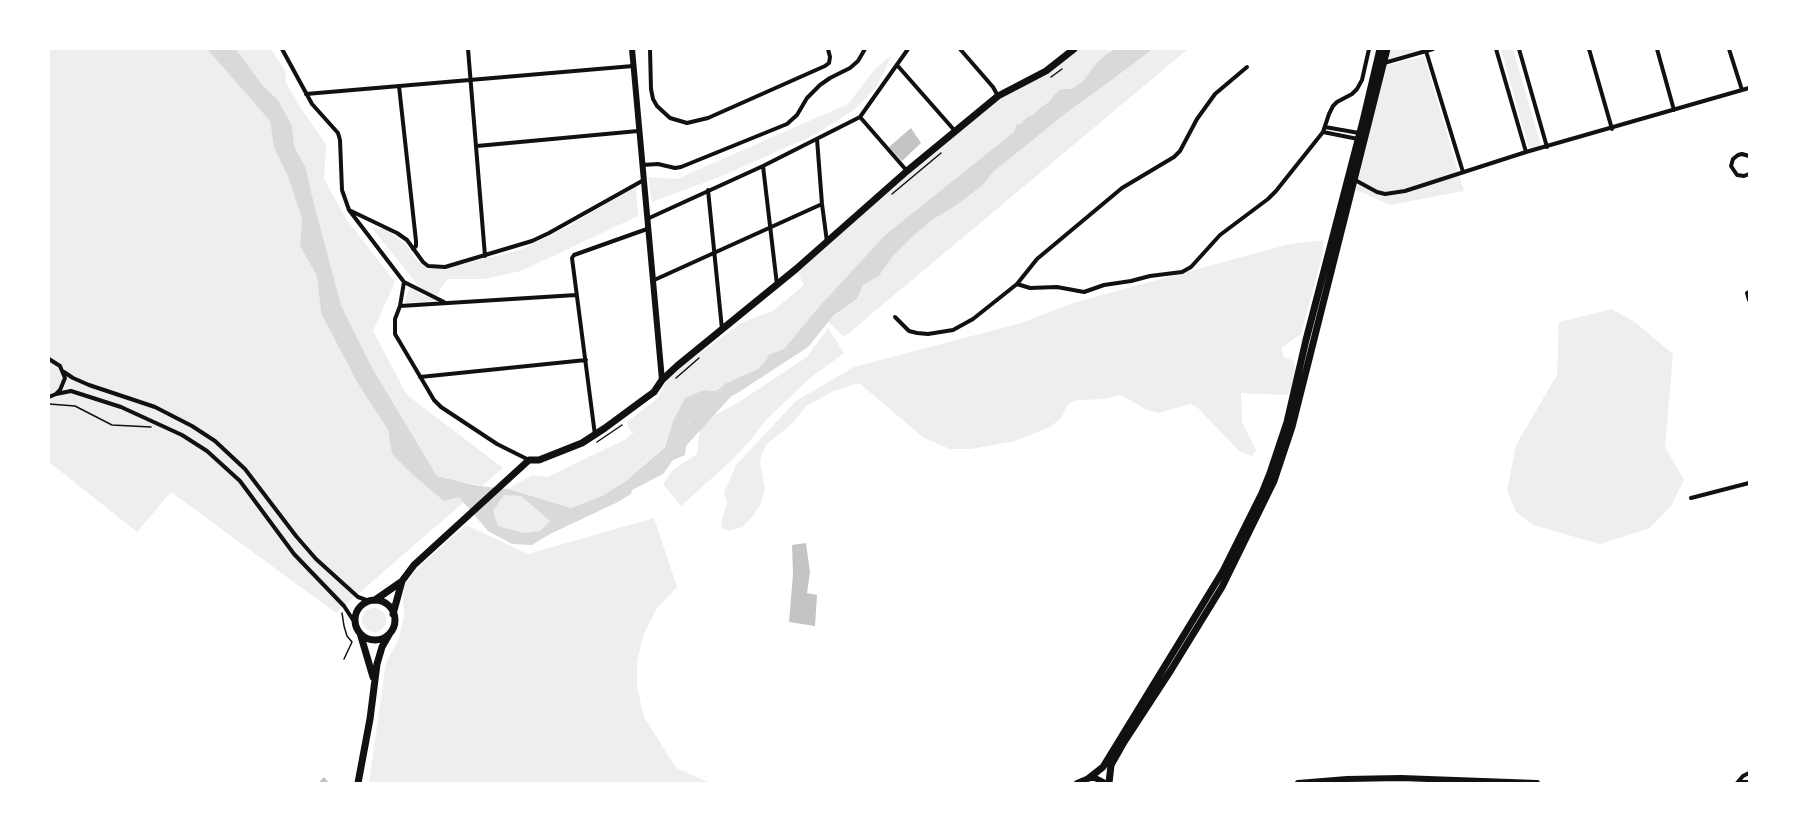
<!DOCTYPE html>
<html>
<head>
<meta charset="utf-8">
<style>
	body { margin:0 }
	#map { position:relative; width:1798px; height:832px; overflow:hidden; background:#fff; font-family:"PT Sans Narrow",sans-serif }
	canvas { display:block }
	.frame { position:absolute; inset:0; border:50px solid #fff; pointer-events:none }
</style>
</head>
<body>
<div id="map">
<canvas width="1798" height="832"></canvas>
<div class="frame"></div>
</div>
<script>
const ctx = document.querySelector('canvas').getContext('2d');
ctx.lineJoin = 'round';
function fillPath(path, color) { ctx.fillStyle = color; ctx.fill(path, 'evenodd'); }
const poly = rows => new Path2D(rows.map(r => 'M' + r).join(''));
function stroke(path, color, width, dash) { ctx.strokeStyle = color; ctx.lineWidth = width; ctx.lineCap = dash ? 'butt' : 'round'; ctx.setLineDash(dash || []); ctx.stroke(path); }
fillPath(poly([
	[49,49,207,49,270,121,274,147,288,177,302,219,300,246,317,276,321,313,357,382,388,430,392,454,459,497,464,502,336,613,171,492,137,532,49,462],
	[236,49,271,49,286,72,285,81,300,107,326,144,324,179,347,220,395,282,373,331,407,395,503,468,482,486,437,476,371,366,341,305,311,192,306,168,294,146,292,125,278,100,263,86],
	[1074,49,1115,49,1105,55,1094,66,1084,80,1072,89,1053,96,1050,101,1038,108,1034,115,1027,117,1015,131,885,235,821,305,829,320,857,299,863,285,879,276,892,257,911,238,932,220,958,204,983,185,993,172,1070,110,1109,82,1153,49,1188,49,844,337,826,320,818,309,784,349,768,355,767,359,758,369,733,380,716,391,704,390,673,421,665,446,626,481,602,496,571,508,508,489,533,475,548,477,626,439,634,432,630,431,627,422,658,398,667,380,681,367,743,322,773,311,804,285,796,269,998,96,1038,76],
	[1390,49,1423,49,1388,59],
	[1501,49,1513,49,1541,146,1529,149],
	[892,55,877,86,854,110,814,135,722,176,652,202,648,177,677,179,848,104,875,69],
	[1424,56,1464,191,1390,205,1356,190,1385,66],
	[636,186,638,216,521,271,484,279,447,279,435,298,421,289,372,228,386,229,394,235,405,244,417,261,428,269,444,269,520,250,564,229],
	[1323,240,1323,253,1301,334,1281,348,1284,357,1294,361,1296,376,1293,387,1288,394,1284,395,1241,393,1242,422,1256,450,1252,456,1239,451,1197,407,1190,404,1158,413,1147,410,1121,395,1104,399,1078,400,1071,402,1068,405,1060,419,1050,427,1015,441,971,449,950,449,924,438,859,383,834,391,806,406,792,424,768,443,762,453,760,461,765,490,760,505,753,516,742,527,729,531,723,529,721,523,727,503,724,493,736,465,796,401,854,367,1021,323,1073,303,1216,264,1290,244],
	[410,287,422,295,438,301,404,303],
	[1612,309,1636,323,1673,354,1665,447,1684,480,1671,506,1650,528,1600,544,1533,525,1516,512,1507,491,1516,445,1557,375,1559,322],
	[828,328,844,353,810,378,765,421,749,442,731,461,681,506,663,484,673,470,697,454,701,422,736,404,807,357],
	[504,495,521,496,550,521,540,531,524,533,498,526,493,511],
	[654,518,677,587,657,608,644,633,637,661,637,687,644,717,676,768,710,783,369,783,386,663,399,638,404,616,403,596,405,584,416,570,466,525,528,554],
	'362 620a12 12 0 1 1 24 0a12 12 0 1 1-24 0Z'
]), '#eee');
fillPath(poly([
	[207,49,236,49,263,86,278,100,292,125,294,146,306,168,311,192,341,305,371,366,437,476,479,486,508,489,571,508,602,496,626,481,665,447,673,421,685,398,704,390,716,391,733,380,758,369,767,359,768,355,784,349,818,308,885,235,1015,131,1016,125,1021,124,1027,117,1034,115,1038,109,1050,101,1053,96,1061,89,1072,89,1084,80,1094,66,1105,55,1115,49,1153,49,1109,82,1070,110,993,172,983,185,958,204,932,220,911,238,892,257,879,276,863,285,857,299,833,316,808,347,736,394,717,402,689,422,685,455,673,460,663,474,632,490,631,494,618,502,550,534,532,545,512,544,488,531,459,497,444,501,413,475,392,454,388,430,357,382,321,313,317,276,300,246,302,219,288,177,274,147,270,121],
	[504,495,521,496,550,521,540,531,524,533,498,526,493,511]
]), '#d9d9d9');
stroke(poly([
	[676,447,729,389]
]), '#d9d9d9', 13);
fillPath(poly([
	[911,128,921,143,902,161,889,147],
	[806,543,810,572,807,593,817,595,815,626,789,622,793,574,792,545],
	[324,777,329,783,318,783]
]), '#c4c4c4');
stroke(poly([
	[1051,77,1062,69],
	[892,194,941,153],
	[676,378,699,358],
	[49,404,75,406,112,425,151,427],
	[597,442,622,425],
	[342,613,344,626,347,636,352,642,344,659]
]), '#111', 1.5);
stroke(poly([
	[282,49,312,104,338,133,340,140,342,190,349,210,404,282],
	[468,49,485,256],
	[650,49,651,89,653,99,657,106,670,118,687,123,708,118,825,66,829,63,830,57,828,49],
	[960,49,993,87,998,96],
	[1496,49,1526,152],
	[1519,49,1547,147],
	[1589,49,1612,129],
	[1657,49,1674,110],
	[1729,49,1742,90],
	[1426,51,1463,172],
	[1384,63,1433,49],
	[897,65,955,131],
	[399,86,416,241,416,246,413,249],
	[306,94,633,66],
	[860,117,907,171],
	[1325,127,1359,133],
	[1323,132,1358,139],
	[817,139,822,204,827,242],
	[477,146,638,131],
	[1749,156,1742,154,1738,155,1733,159,1731,166,1737,175,1744,176,1749,174],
	[642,165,658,164,675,168,681,167,787,124,797,115,807,98,820,85,830,78,850,68,858,61,865,49],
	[763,166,777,285],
	[1355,180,1377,192,1385,194,1405,191,1526,152,1749,88],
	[708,190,722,329],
	[349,210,397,233,407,240,423,262,428,266,445,267,532,241,549,233,642,181],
	[647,219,763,166,860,117,908,49],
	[652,281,822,204],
	[404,282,400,306,395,319,395,334,434,400,441,407,497,444,529,460],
	[404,282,444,302],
	[1017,284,1037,259,1122,188,1174,157,1180,151,1197,119,1215,94,1247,67],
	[1749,292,1747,293,1749,300],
	[400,306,576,295],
	[895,317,909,331,917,333,928,334,953,330,973,319,1017,284,1030,288,1057,287,1084,292,1104,285,1131,281,1150,276,1182,272,1191,267,1220,235,1268,199,1276,191,1323,132,1329,114,1333,106,1337,102,1352,94,1357,89,1362,80,1369,49],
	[49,359,60,366,65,378,60,390,56,394,49,397],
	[64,372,73,378,89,385,155,407,192,426,215,441,245,469,296,536,316,559,358,597,369,601],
	[420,377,586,360],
	[56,394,71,391,121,407,182,435,207,451,240,481,294,554,344,606,355,623],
	[595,435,572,258,574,255,647,229],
	[1691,498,1749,483],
	[1737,783,1743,776,1749,773]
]), '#111', 4);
stroke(poly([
	[632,49,662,380],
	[1077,783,1089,778,1095,778,1105,783],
	[1298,783,1347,779,1401,778,1537,783],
	[1741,783,1749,783]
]), '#111', 6);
stroke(poly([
	[375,600,401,582],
	'355 620a20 20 0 1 1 40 0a20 20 0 1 1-40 0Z',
	[393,614,402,581,414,565,529,460,539,460,582,443,605,428,647,397,654,392,662,380,677,366,796,269,907,171,998,96,1046,71,1074,49],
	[360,633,373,677],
	[1089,778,1103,767,1223,571,1262,493,1270,473,1287,422,1306,340,1363,121,1380,49],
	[358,783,370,719,377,664,382,647,390,633],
	[1109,783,1111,765,1124,742,1171,670,1222,587,1274,481,1292,427,1387,49]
]), '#111', 7);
</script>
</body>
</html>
